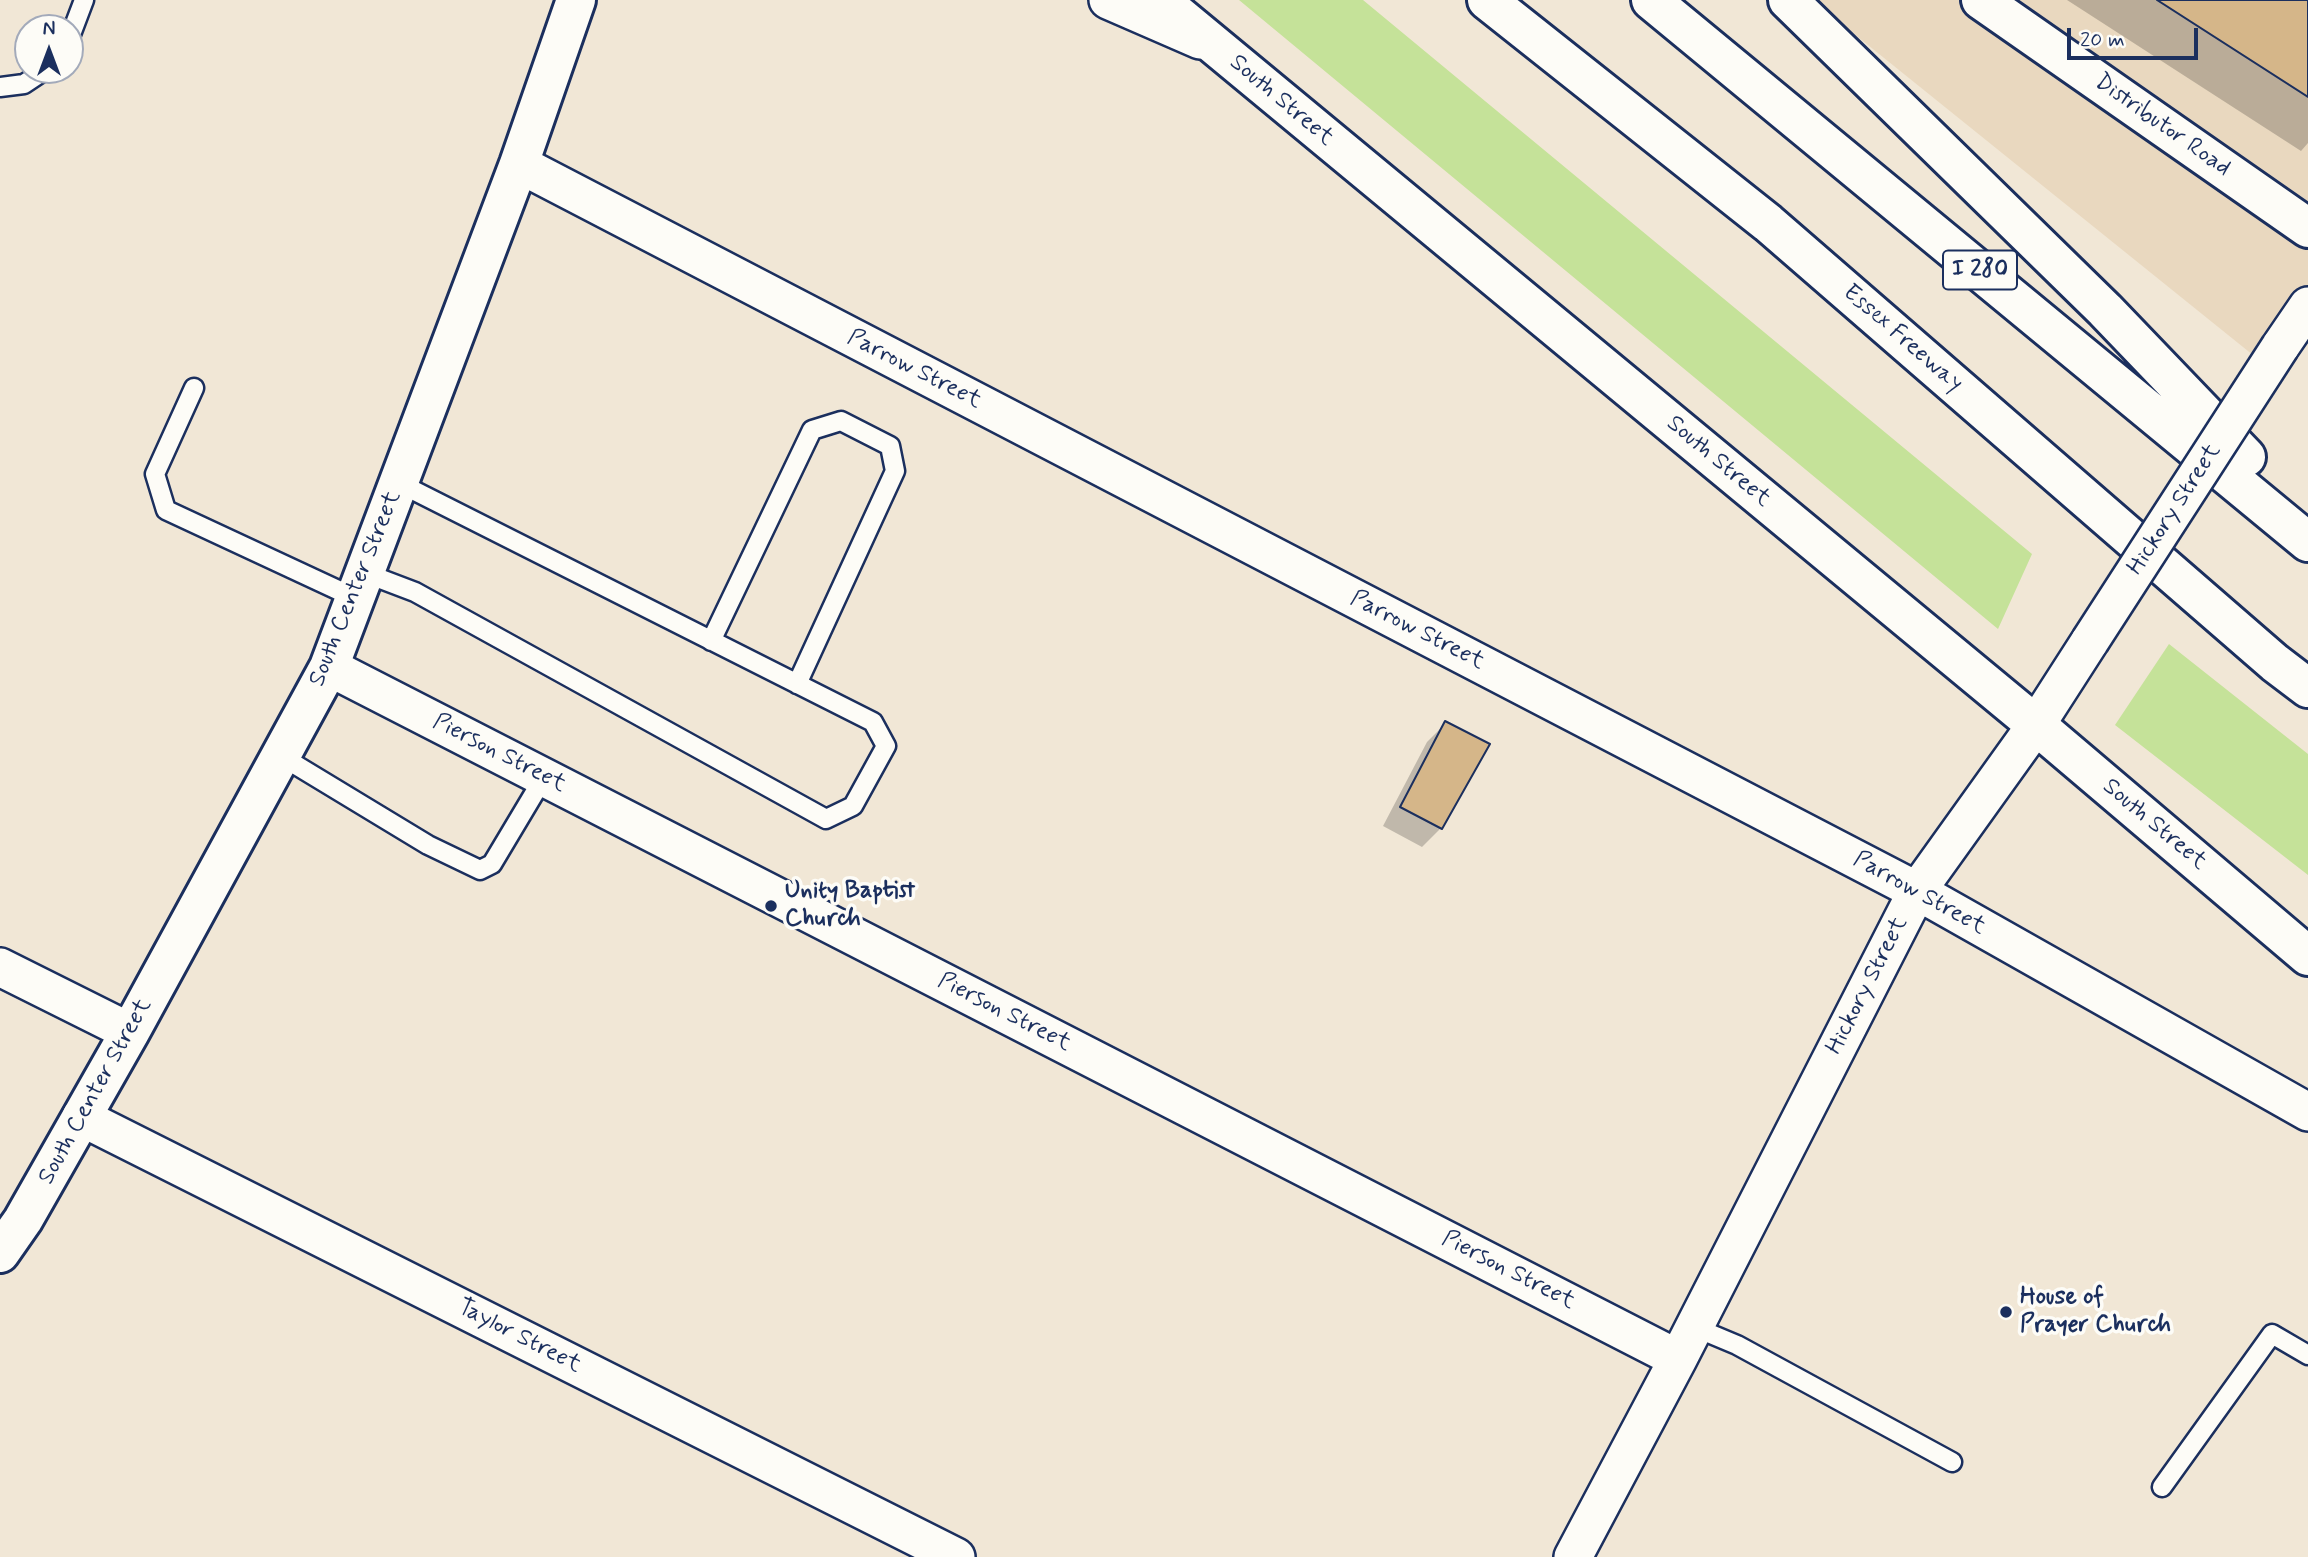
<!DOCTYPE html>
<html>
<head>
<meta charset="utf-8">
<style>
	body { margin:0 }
	#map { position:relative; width:2308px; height:1557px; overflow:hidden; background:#f1e7d6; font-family:Mynerve,sans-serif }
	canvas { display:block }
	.north { position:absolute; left:14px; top:14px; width:70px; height:70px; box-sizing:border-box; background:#fdfcf7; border:2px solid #a3aaba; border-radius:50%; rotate:0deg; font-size:19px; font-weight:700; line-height:28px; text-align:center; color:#1b2f5e }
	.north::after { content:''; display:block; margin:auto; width:24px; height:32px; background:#1b2f5e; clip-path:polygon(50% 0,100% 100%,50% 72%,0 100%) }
	.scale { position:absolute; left:2067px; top:28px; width:131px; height:32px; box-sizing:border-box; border:4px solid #1b2f5e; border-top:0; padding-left:9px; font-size:21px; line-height:24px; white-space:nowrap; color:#1b2f5e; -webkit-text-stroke:5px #fdfcf7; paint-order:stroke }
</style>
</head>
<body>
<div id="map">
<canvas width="2308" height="1557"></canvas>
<div class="north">N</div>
<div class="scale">20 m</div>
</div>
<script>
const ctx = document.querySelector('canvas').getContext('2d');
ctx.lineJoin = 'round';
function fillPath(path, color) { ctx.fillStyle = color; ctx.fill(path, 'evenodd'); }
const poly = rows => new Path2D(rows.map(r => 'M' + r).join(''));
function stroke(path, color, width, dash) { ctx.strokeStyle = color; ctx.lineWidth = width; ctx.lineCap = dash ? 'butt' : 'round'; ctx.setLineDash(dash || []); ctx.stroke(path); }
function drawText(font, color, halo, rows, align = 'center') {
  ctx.font = font + ' Mynerve,sans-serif'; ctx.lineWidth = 7; ctx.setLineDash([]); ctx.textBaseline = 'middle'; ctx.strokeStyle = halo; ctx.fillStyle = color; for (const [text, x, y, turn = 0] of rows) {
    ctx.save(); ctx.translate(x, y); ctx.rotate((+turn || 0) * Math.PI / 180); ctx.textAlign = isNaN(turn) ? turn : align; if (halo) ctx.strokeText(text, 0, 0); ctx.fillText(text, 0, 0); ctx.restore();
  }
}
fillPath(poly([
	[1812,0,2308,0,2308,337,2279,376]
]), '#e9d8bf');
fillPath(poly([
	[1239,0,1363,0,2032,554,1998,629],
	[2169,644,2308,754,2308,875,2115,725]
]), '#c5e299');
fillPath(poly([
	[2067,0,2308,0,2308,143,2301,151],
	[1446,723,1487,745,1451,813,1441,828,1422,847,1383,826,1427,742]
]), '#0003');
const building = poly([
	[2157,0,2308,0,2308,97,2157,0],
	[1445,721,1490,744,1442,829,1400,807,1445,721]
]);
fillPath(building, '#d5b689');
stroke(building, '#1b2f5e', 2);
const service = poly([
	[70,37,84,0],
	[0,87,24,84,45,70],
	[194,388,155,474,166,510,355,598],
	[365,573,415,592,826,819,853,806,886,746,873,722,399,483],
	[711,641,812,430,841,421,890,446,895,471,797,684],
	[281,756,428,845,480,870,492,864,544,777],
	[1694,1327,1737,1345,1952,1462],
	[2162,1487,2272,1334,2308,1355]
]);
const minor = poly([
	[1108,0,1200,40],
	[519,164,1917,891,2308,1112],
	[2280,347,2308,306],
	[329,667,1678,1359],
	[0,967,130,1032],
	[81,1117,956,1557],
	[1573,1557,1678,1359,1917,891,2036,725,2090,641]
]);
const secondary = poly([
	[1160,0,2036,725,2308,956],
	[1981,0,2308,228],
	[0,1253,23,1220,130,1032,329,667,519,164,576,0]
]);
const motorway = poly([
	[1487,0,1768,223,2275,663,2308,688],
	[1651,0,2308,542],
	[1788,0,2105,310,2246,457]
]);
stroke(service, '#1b2f5e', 23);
stroke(minor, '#1b2f5e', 42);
stroke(secondary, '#1b2f5e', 44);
stroke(motorway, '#1b2f5e', 44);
stroke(service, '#fdfcf7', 18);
stroke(minor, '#fdfcf7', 37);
stroke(secondary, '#fdfcf7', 38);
stroke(motorway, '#fdfcf7', 38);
const minorBridge = poly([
	[2090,641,2280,347]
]);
stroke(minorBridge, '#1b2f5e', 42, []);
stroke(minorBridge, '#fdfcf7', 37);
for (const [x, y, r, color] of [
	[771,906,7,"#1b2f5e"],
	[2006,1312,7,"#1b2f5e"]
]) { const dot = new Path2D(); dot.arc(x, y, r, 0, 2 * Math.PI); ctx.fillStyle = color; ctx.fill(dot); stroke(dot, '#fdfcf7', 2.5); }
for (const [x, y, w] of [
	[1980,270,74]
]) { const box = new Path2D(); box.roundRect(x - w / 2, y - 19.5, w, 39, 5); ctx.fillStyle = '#fdfcf7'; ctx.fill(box); stroke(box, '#1b2f5e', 2); }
drawText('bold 23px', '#1b2f5e', null, [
	["I 280",1980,270]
]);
drawText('24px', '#1b2f5e', '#fdfcf7', [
	["South Street",1281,101,40],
	["Distributor Road",2162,126,35],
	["Essex Freeway",1902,339,41],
	["Parrow Street",914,370,27],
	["South Street",1718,462,40],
	["Hickory Street",2175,510,-57],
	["South Center Street",356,589,-68],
	["Parrow Street",1417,631,27],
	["Pierson Street",499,754,27],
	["South Street",2154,825,40],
	["Parrow Street",1919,894,29],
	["Hickory Street",1868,986,-63],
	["Pierson Street",1004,1013,27],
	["South Center Street",96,1092,-61],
	["Pierson Street",1508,1271,27],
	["Taylor Street",519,1337,27]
]);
drawText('bold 24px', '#1b2f5e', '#fdfcf7', [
	["Unity Baptist",785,892],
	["Church",785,920],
	["House of",2020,1298],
	["Prayer Church",2020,1326]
], 'left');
</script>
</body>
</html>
